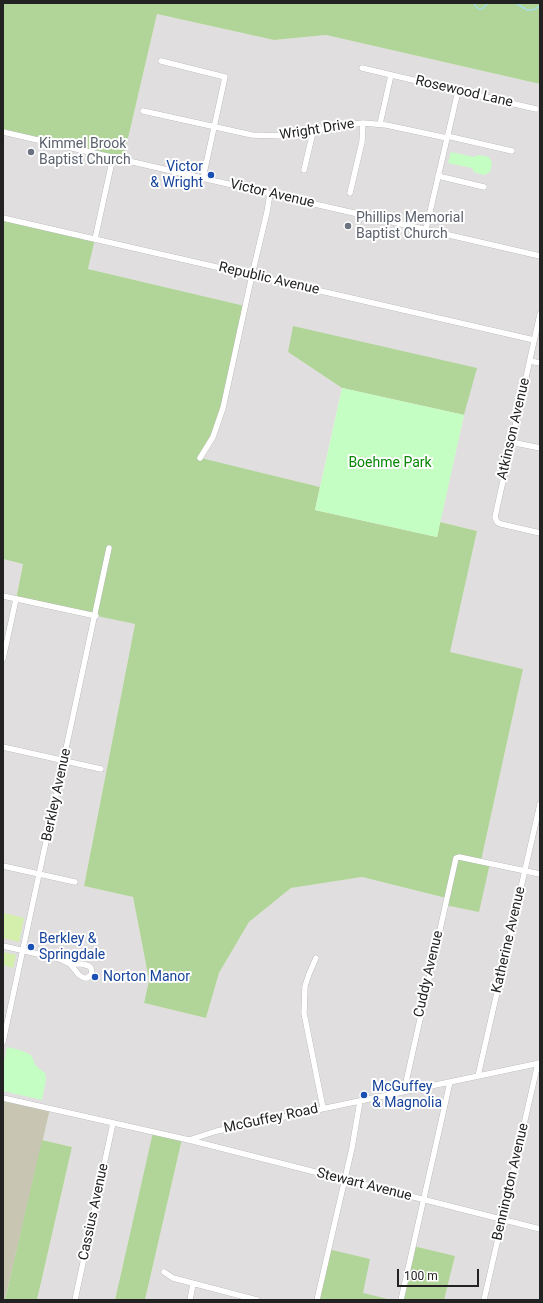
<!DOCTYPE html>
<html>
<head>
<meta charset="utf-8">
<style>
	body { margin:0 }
	#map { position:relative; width:543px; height:1303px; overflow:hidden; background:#f2eee8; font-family:Roboto,sans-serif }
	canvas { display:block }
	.frame { position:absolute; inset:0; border:4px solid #222; pointer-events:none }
	.scale { position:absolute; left:397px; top:1269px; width:82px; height:18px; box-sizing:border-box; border:2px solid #222; border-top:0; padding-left:5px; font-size:12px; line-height:14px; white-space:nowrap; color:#222; -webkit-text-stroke:3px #fff; paint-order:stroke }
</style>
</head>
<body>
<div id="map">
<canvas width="543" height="1303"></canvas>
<div class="frame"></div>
<div class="scale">100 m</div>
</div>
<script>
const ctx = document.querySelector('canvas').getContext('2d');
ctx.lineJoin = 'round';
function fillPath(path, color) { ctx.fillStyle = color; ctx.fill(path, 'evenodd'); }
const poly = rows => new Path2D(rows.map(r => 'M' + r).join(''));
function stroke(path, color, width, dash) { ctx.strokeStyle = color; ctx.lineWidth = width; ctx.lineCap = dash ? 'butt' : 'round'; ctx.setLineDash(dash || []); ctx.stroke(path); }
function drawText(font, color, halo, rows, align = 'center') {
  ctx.font = font + ' Roboto,sans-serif'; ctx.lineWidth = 4; ctx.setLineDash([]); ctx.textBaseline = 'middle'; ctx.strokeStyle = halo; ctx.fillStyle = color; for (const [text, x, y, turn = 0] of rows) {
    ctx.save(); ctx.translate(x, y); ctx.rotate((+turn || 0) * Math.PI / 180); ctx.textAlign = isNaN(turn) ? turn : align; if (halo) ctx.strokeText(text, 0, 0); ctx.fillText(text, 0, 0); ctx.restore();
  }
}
fillPath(poly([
	[157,14,274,40,326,35,540,84,540,1300,444,1300,455,1256,401,1300,145,1300,182,1139,153,1133,115,1300,37,1300,72,1147,42,1140,50,1109,3,1098,3,559,23,564,16,598,135,624,84,886,133,897,149,980,144,1003,206,1018,219,973,249,922,291,888,362,877,446,898,481,861,523,669,449,653,477,531,440,522,464,415,476,368,288,352,342,388,320,487,200,458,245,306,88,269,95,239,3,218,3,132,123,160]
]), '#e0dedf');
fillPath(poly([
	[3,1098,50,1109,5,1300,3,1300]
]), '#c8c6b2');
fillPath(poly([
	[4,913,24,918,19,942,3,938],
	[3,952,16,955,13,968,3,965]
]), '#d4efab');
fillPath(poly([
	[3,3,540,3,540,84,326,35,274,40,157,14,123,160,3,132],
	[3,218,95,239,88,269,245,306,223,408,201,458,320,487,315,510,437,537,440,522,477,531,450,652,523,669,481,861,490,863,479,912,445,905,446,898,362,877,291,888,249,922,219,973,206,1018,144,1003,149,980,133,897,84,886,135,624,16,599,23,564,3,559],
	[293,326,477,368,464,415,342,388,288,352],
	[153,1132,182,1139,145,1300,115,1300],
	[42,1140,72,1147,37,1300,5,1300],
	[413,1246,455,1256,444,1300,401,1300],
	[328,1249,370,1259,363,1293,392,1300,317,1300]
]), '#b1d599');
fillPath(poly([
	[451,152,474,157,479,155,489,157,492,163,490,172,484,175,474,172,472,168,448,163],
	[342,388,464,415,437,537,315,510],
	[7,1047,20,1050,31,1055,36,1066,45,1073,46,1079,42,1100,3,1091,3,1067]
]), '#c5fec3');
stroke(poly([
	[474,3,476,7,479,9,482,9,488,3],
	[516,3,527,10,533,10,540,6]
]), '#a5dce3', 1.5);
const minor = poly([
	[161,61,225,77,203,178],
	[362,68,536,109],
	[143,111,252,135,284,136,299,134,339,126,363,123,386,125,447,138],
	[380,124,391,75],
	[3,132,540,256],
	[447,136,512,151],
	[304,170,313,132],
	[438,176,484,187],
	[350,193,362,142,363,123],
	[3,218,534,340],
	[426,229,458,91],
	[95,239,113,157],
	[540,314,495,517,497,522,501,524,540,533],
	[530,361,540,363],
	[511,442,540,448],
	[200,458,213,437,223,408,252,275,267,212,270,194],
	[3,596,96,616],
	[3,659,16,599],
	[3,747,101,769],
	[3,866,75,882],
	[3,946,60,959,70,964,79,975,84,978,87,978,92,974,91,968,89,966,82,964,70,964],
	[316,958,309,974,305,986,304,1013,323,1108],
	[3,1042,109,548],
	[478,1076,540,804],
	[404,1091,456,858,459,857,540,874],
	[3,1098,189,1140,540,1229],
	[189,1140,217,1131,540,1063],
	[164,1272,173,1278,257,1300],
	[75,1300,113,1123],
	[190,1300,193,1284],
	[317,1300,352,1148,360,1101],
	[401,1300,450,1082],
	[484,1300,538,1063]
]);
stroke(minor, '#a9a9a9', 6);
stroke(minor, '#fff', 5.5);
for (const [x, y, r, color] of [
	[31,152,4,"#6b7280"],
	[211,175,4,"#1a4fb4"],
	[348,226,4,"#6b7280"],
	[31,947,4,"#1a4fb4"],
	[95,977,4,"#1a4fb4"],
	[364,1095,4,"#1a4fb4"]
]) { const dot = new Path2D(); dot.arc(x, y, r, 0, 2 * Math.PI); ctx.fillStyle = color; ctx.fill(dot); stroke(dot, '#fff', 1.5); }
drawText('14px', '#222', '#fff', [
	["Rosewood Lane",464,92,13],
	["Wright Drive",317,130,-9],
	["Victor Avenue",272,194,13],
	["Republic Avenue",269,279,13],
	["Atkinson Avenue",514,429,-77],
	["Berkley Avenue",57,795,-78],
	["Katherine Avenue",509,940,-77],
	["Cuddy Avenue",429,974,-77],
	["McGuffey Road",271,1119,-12],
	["Bennington Avenue",511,1182,-77],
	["Stewart Avenue",364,1185,14],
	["Cassius Avenue",94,1212,-78]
]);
drawText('14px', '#5b616d', '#fff', [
	["Kimmel Brook",39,144],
	["Baptist Church",39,160],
	["Phillips Memorial",356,218],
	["Baptist Church",356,234]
], 'left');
drawText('14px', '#164399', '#fff', [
	["Victor",203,167,"right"],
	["& Wright",203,183,"right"],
	["Berkley &",39,939],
	["Springdale",39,955],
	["Norton Manor",103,977],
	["McGuffey",372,1087],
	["& Magnolia",372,1103]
], 'left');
drawText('14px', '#078704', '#fff', [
	["Boehme Park",390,463]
]);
</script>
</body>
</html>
